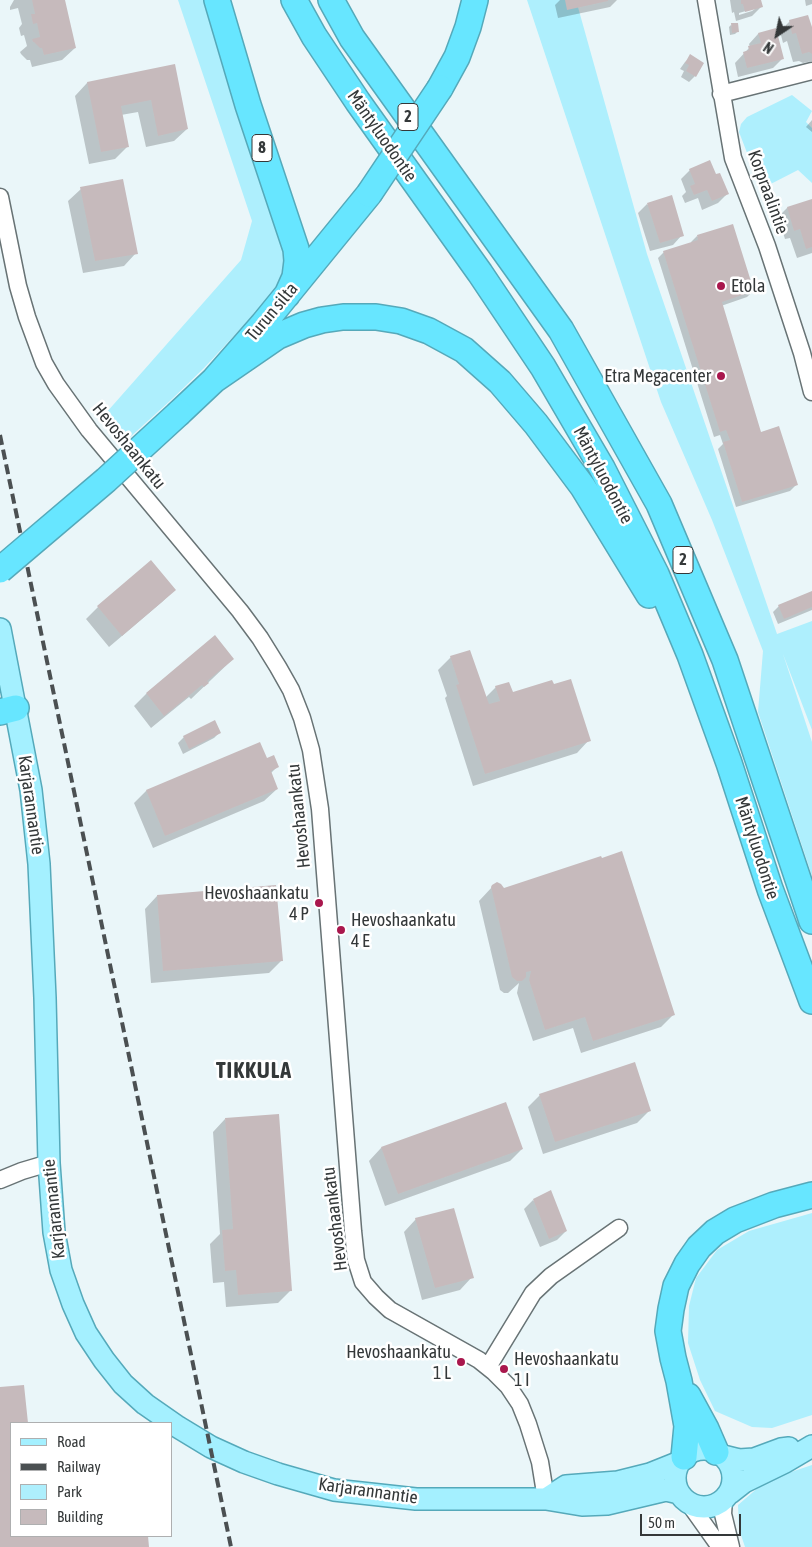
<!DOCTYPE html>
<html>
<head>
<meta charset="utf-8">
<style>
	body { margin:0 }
	#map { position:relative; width:812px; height:1547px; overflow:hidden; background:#eaf6f9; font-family:"Asap Condensed",sans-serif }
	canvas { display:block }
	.legend { position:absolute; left:10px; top:1422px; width:162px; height:115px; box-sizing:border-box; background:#fff; border:1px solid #aeafb0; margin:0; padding:6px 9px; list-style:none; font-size:15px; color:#343839 }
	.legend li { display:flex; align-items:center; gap:10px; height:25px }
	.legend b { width:25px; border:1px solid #aeafb0 }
	.north { position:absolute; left:752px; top:10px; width:50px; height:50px; -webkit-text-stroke:4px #fff; paint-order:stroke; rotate:214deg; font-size:14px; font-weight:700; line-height:20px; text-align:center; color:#343839 }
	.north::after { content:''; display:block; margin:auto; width:18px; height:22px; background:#343839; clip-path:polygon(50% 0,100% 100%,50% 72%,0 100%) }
	.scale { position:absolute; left:640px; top:1514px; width:101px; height:22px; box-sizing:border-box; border:2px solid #343839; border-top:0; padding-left:6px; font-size:15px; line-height:18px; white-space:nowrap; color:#343839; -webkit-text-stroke:4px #fff; paint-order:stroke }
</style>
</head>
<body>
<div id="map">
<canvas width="812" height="1547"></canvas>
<ul class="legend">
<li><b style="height:6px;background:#a4f0ff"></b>Road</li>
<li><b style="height:6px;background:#4b5052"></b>Railway</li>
<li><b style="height:14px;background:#aeeffd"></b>Park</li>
<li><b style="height:14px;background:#c6babc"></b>Building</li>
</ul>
<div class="north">N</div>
<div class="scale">50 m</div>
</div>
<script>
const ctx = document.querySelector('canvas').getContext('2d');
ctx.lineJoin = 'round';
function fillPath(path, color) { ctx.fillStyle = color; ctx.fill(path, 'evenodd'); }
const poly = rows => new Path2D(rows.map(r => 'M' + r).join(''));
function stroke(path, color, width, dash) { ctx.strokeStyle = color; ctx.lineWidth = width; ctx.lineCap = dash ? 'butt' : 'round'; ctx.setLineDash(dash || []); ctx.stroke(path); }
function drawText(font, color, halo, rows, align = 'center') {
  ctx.font = font + ' "Asap Condensed",sans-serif'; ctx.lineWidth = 5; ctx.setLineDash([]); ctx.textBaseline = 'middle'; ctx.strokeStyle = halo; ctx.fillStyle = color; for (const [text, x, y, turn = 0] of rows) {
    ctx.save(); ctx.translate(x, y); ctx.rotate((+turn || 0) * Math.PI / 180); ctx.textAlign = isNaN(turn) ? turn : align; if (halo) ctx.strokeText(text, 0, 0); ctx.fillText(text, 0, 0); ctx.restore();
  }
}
fillPath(poly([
	[178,0,208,0,287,251,286,275,269,298,204,368,172,399,127,440,106,413,241,260,252,221],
	[527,0,576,0,647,254,777,634,812,621,812,730,783,654,812,742,812,876,758,712,763,651,712,520,661,402],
	[792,95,812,111,806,122,812,128,812,183,798,170,761,189,739,132,741,124,747,117],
	[812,1213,812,1415,772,1428,752,1427,715,1411,700,1380,688,1343,689,1306,696,1278,717,1250,749,1231],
	[812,1465,812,1547,745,1547,739,1529,738,1505,767,1480]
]), '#aeeffd');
fillPath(poly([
	[14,0,64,0,75,48,62,60,32,67,30,60,27,60,21,54,20,52,27,46,24,35,21,36,19,28,22,24,18,8,10,10,10,7],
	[560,0,617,0,610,7,558,18,555,5],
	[730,0,761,0,760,1,761,7,752,16,736,21,734,12,732,13],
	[756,8,752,11,739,15,739,13],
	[805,0,812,0,812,4,806,6],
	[790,21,812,28,812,61,803,63,799,61,793,62,787,41,783,43,780,31],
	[731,25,738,31,735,34,730,35,729,27],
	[775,30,782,59,773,68,738,77,735,63,750,47,749,44,758,34],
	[691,56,695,76,689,82,681,77,684,71,680,69,685,62],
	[174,66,187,129,174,141,146,147,138,112,121,115,128,146,115,159,89,164,75,96,87,83],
	[812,120,812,132,806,127],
	[690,170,715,176,727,194,718,203,702,210,698,198,685,203,682,196,686,192,681,179],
	[81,189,136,253,124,266,83,273,68,201],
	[812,200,812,253,797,258,790,238,785,239,778,217,787,208],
	[647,204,682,235,673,245,650,251,638,213],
	[697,236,753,291,747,297,721,306,760,433,796,485,790,491,736,507,718,449,723,444,720,435,714,437,658,258,664,252,692,244,691,242],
	[174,590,162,602,109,647,86,619,98,607],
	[812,593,812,610,778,624,773,612,779,606],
	[215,637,233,659,191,699,189,697,151,728,134,706,146,694],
	[451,657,486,697,496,687,512,694,589,740,577,753,473,786,445,698,447,696,438,670],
	[220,732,214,738,183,754,178,743,184,737],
	[266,760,277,767,271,773,277,789,264,801,153,848,134,803,146,791],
	[493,886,674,1014,661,1027,581,1053,573,1028,533,1041,517,993,519,983,508,993,504,993,500,990,479,901],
	[157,896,282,960,269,973,151,983,145,909],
	[540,1095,650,1110,637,1123,543,1154,528,1107],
	[506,1104,522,1149,510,1161,385,1206,369,1161,381,1148],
	[225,1119,290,1291,278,1303,226,1307,224,1282,213,1283,210,1244,220,1234,213,1132],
	[533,1200,566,1231,557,1240,540,1247,524,1209],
	[416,1219,472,1277,460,1290,422,1300,404,1232],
	[23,1386,27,1423,11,1423,11,1536,147,1536,148,1547,0,1547,0,1388]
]), '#0003');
fillPath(poly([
	[32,0,65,0,76,48,44,55,42,48,40,48,34,42,33,42,32,39,40,37,37,23,33,24,31,14,35,14],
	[565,0,608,0,608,1,567,10],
	[741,0,761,0,763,7,745,12,743,4,741,4],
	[808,15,812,27,812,54,809,52,802,54,796,33,792,34,789,20],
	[731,23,738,23,739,32,732,33],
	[776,28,784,59,747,68,743,52,749,50,748,46,761,43,758,33],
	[690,54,704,63,696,77,686,71,689,65,685,63],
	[175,64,188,129,158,136,151,100,121,106,129,147,101,152,87,82],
	[710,160,716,174,720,173,729,194,712,201,707,190,694,195,690,186,695,184,689,169],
	[123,179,138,254,95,261,80,187],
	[672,195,684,236,660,243,647,203],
	[812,199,812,247,806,249,800,229,794,231,787,207],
	[733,224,754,291,722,302,761,432,779,426,798,485,742,502,723,442,730,440,726,430,720,432,663,251,698,240,697,235],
	[151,560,176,590,122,636,97,606],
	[812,591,812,607,784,619,778,605],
	[215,635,234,659,207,681,209,683,204,687,202,685,164,716,146,693],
	[470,650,489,704,500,701,495,686,509,682,513,692,552,680,554,684,571,679,591,741,485,774,456,685,459,684,450,656],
	[215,720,221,733,189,749,183,736],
	[260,742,267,758,274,755,279,767,271,771,278,789,165,836,146,790],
	[622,851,675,1015,593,1041,585,1017,545,1030,529,980,531,971,526,972,526,977,522,981,517,981,512,977,491,887,492,885,497,882,501,884,504,888,601,856,602,858],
	[276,885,283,961,163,971,157,895],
	[635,1062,651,1111,555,1142,539,1094],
	[506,1102,523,1149,398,1194,381,1147],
	[279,1114,292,1291,238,1295,236,1270,225,1271,222,1230,233,1229,225,1118],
	[551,1190,567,1231,549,1239,533,1199],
	[454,1208,474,1278,435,1288,415,1218],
	[24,1385,28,1423,11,1423,11,1536,148,1536,149,1547,0,1547,0,1387]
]), '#c6babc');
const minor = poly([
	[706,0,733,158,767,246,802,353,812,392],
	[721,94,812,71],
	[0,197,18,286,27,317,44,363,56,384,89,430,240,611,260,638,278,667,291,690,302,718,311,750,320,809,353,1231,356,1260,363,1282,376,1297,390,1310,479,1360,494,1372,508,1386,520,1404,528,1424,540,1462,546,1499],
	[0,1180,22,1171,49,1163],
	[488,1367,533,1293,551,1276,619,1228],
	[724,1499,723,1514,731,1547],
	[688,1502,720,1547]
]);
const major = poly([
	[0,629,31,790,39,864,45,998,49,1163,54,1232,61,1270,73,1304,86,1333,104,1360,123,1384,145,1404,178,1427,211,1447,244,1462,278,1474,334,1490,416,1499,546,1499,582,1505,607,1504,666,1490,679,1493],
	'675 1478a29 29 0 1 1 58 0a29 29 0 1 1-58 0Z',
	[723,1456,739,1460,754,1459,781,1449,789,1448],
	[730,1493,744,1482,785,1462,812,1446],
	[546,1499,566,1486,618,1482,650,1474,680,1462]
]);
const highway = poly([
	[217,0,248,105,296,249,297,261,295,277,287,295],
	[294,0,314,36,358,102,480,273,543,367,602,468,656,574,690,655,729,763,770,889,812,1001],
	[331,0,352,38,561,330,659,504,725,660,812,921],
	[440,88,457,57,468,27,475,0],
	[214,380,278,336,304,325,322,320,343,317,376,317,401,321,429,331,464,350,500,382,536,424,583,487,649,595],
	[179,413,214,380,263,324,369,194],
	[0,712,16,708],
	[688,1396,706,1429,716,1452],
	[684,1457,687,1426,679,1381,673,1358,668,1331,671,1309,676,1286,687,1264,699,1247,715,1232,735,1220,774,1205,812,1195]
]);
stroke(minor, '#687375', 19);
stroke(major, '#55a9ba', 24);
stroke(highway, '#55a9ba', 28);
stroke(minor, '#fff', 16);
stroke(major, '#a4f0ff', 21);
stroke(highway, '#67e6ff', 25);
stroke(poly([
	[0,435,231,1547]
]), '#4b5052', 4, [10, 5]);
const highwayBridge = poly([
	[369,194,440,88],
	[0,570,106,480,179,413]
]);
stroke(highwayBridge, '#55a9ba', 28, []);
stroke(highwayBridge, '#67e6ff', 25);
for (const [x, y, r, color] of [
	[721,286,5,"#a9174d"],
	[721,376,5,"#a9174d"],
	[319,903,5,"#a9174d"],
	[341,930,5,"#a9174d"],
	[461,1362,5,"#a9174d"],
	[504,1369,5,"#a9174d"]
]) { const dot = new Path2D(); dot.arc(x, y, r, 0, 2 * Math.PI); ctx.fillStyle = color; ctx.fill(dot); stroke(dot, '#fff', 2); }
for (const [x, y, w] of [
	[408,117,20],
	[262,148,20],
	[683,560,20]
]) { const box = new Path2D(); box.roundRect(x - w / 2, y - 13.5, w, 27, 4); ctx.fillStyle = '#fff'; ctx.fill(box); stroke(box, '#343839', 1); }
drawText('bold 16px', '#343839', null, [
	["2",408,117],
	["8",262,148],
	["2",683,560]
]);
drawText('18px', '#343839', '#fff', [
	["Mäntyluodontie",382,136,55],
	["Korpraalintie",768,192,70],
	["Turun silta",272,312,-50],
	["Hevoshaankatu",129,446,51],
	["Mäntyluodontie",603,475,62],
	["Karjarannantie",31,805,82],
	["Hevoshaankatu",299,816,-96],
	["Mäntyluodontie",757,848,72],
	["Karjarannantie",54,1209,-96],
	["Hevoshaankatu",335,1219,-97],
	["Karjarannantie",368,1491,8]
]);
drawText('18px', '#343839', '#fff', [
	["Etola",731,286],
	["Etra Megacenter",711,376,"right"],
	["Hevoshaankatu",309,893,"right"],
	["4 P",309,914,"right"],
	["Hevoshaankatu",351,920],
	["4 E",351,941],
	["Hevoshaankatu",451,1352,"right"],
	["1 L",451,1373,"right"],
	["Hevoshaankatu",514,1359],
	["1 I",514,1380]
], 'left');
ctx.letterSpacing = '1px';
drawText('bold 22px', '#343839', '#fff', [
	["TIKKULA",254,1071]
]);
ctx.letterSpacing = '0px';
</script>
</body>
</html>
